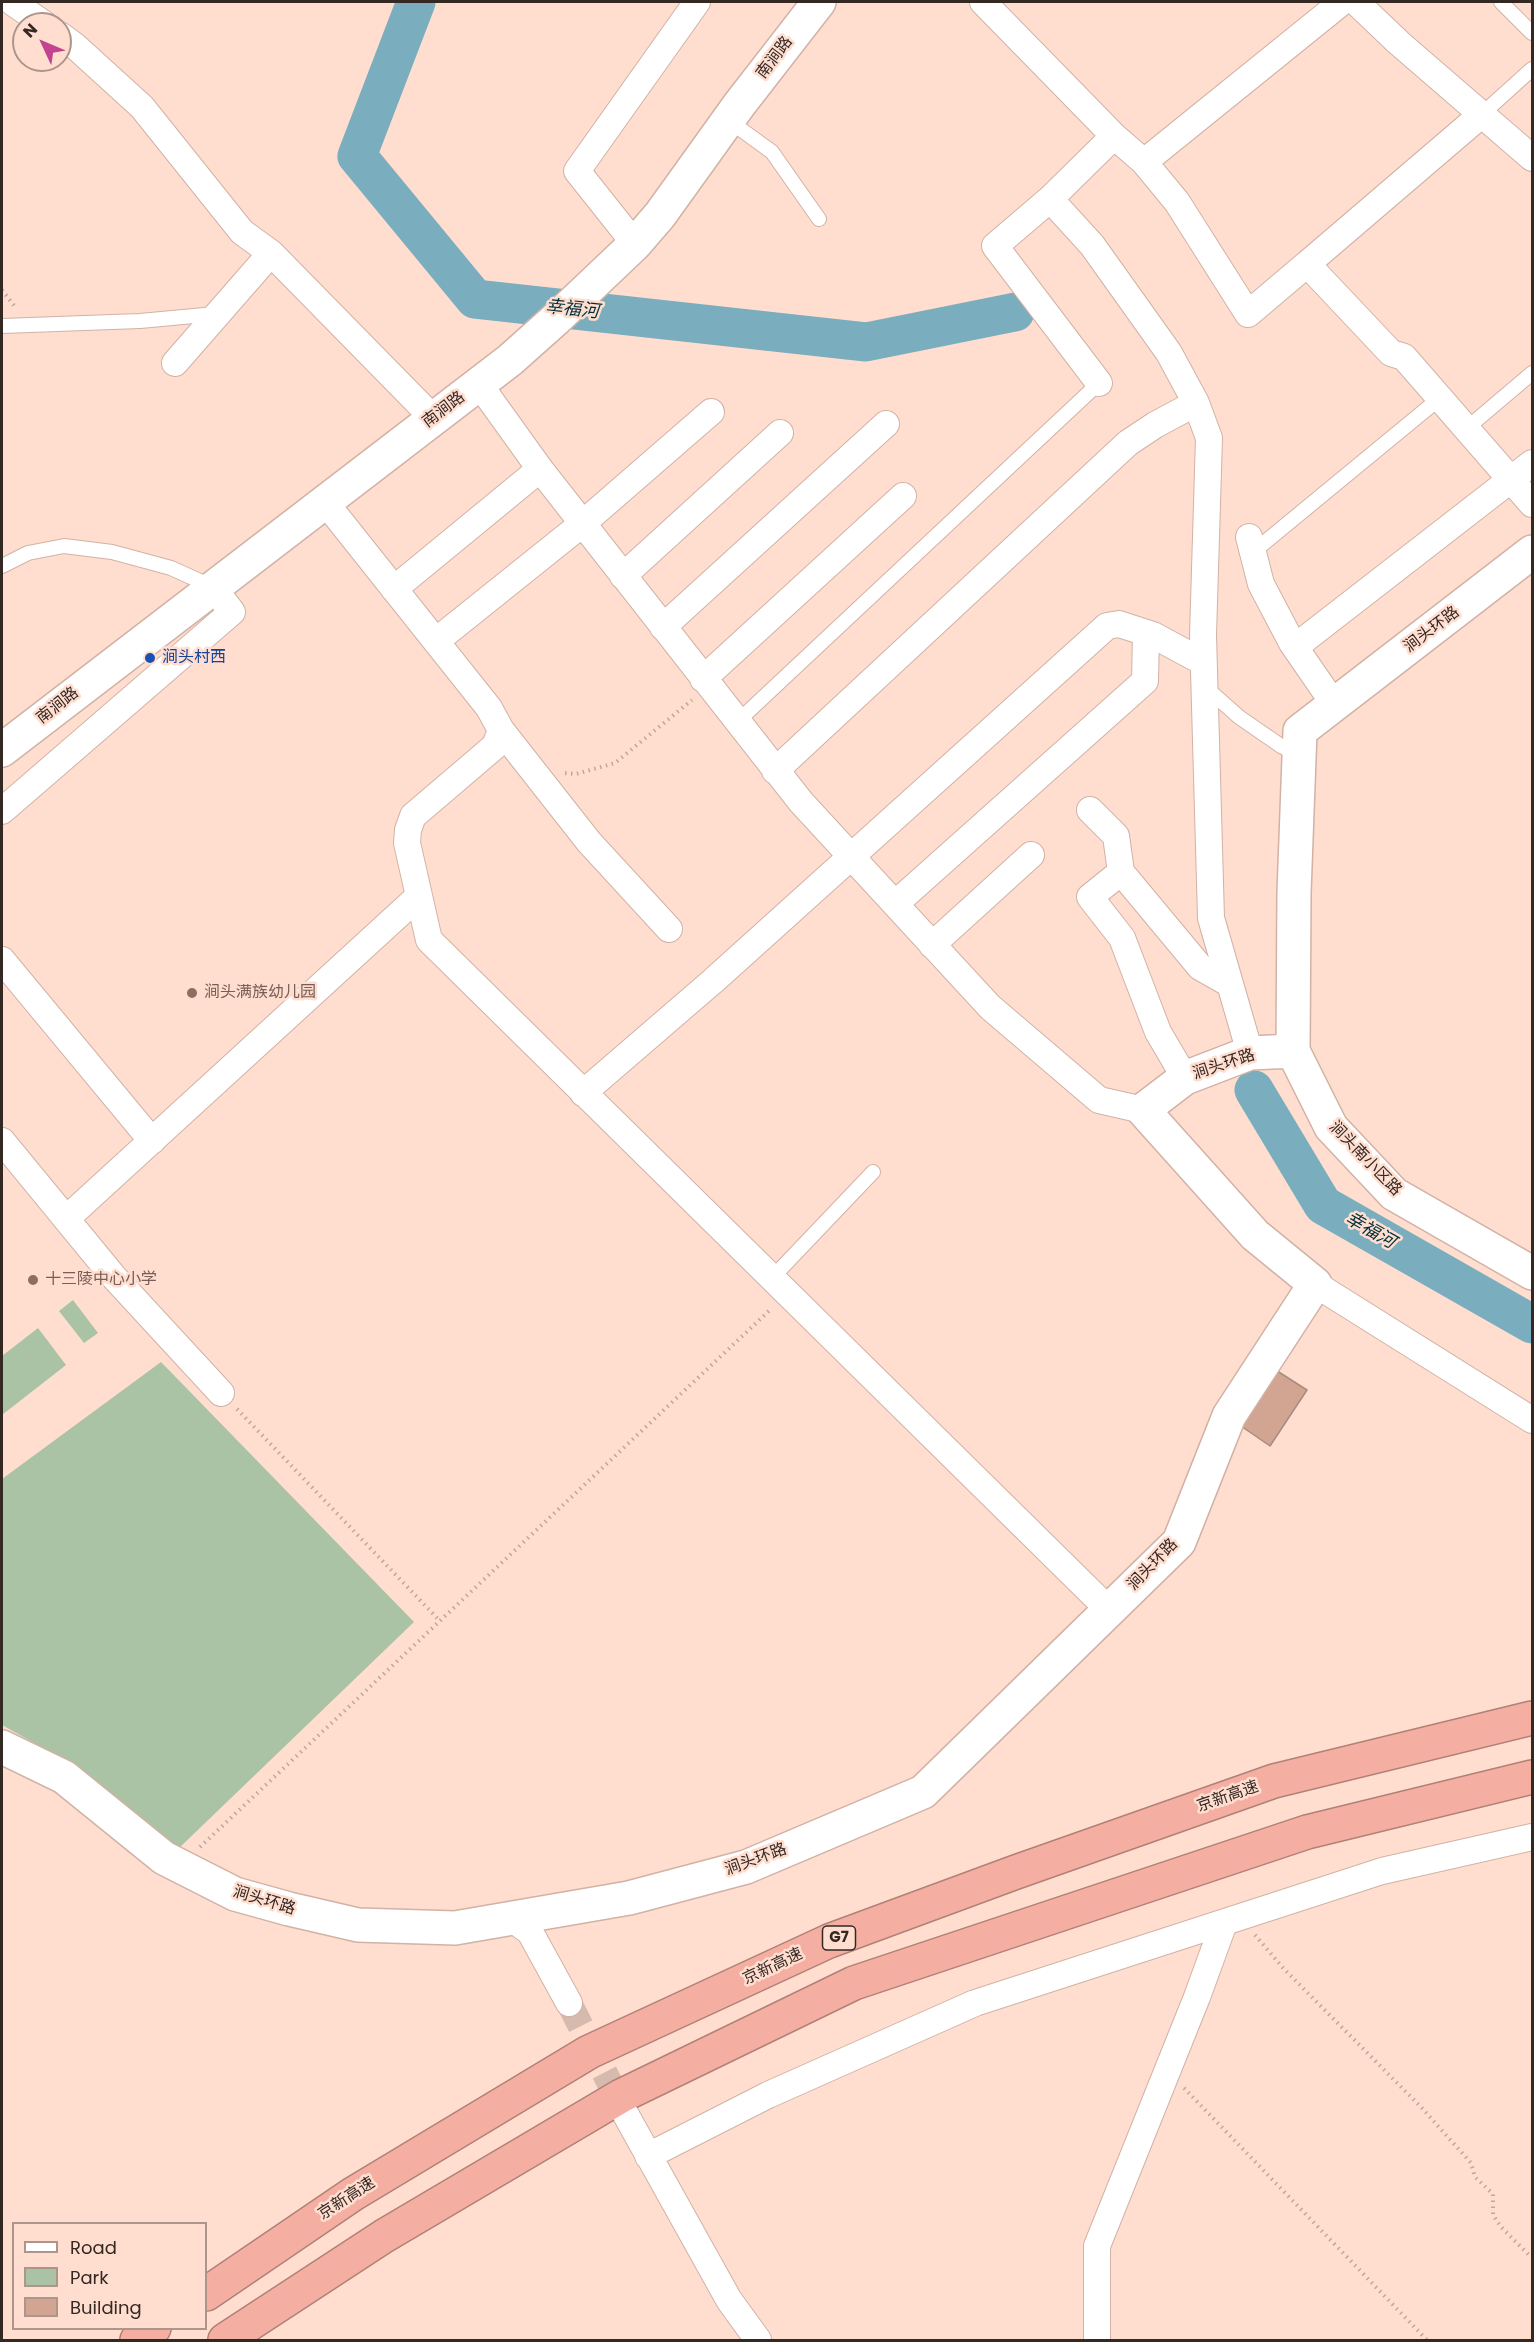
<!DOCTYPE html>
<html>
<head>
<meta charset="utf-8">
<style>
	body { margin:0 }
	#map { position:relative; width:1534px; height:2342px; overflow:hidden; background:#ffded0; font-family:Poppins,sans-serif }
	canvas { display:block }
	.frame { position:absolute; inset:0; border:3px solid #342823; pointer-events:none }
	.legend { position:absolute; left:12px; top:2222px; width:195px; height:108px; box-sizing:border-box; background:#ffded0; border:2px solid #ae958b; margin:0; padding:8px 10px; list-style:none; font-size:18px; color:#342823 }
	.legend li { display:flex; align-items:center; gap:12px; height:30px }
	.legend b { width:30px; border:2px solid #ae958b }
	.north { position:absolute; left:12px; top:12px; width:60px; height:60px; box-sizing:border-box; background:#ffded0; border:2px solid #ae958b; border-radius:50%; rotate:314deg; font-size:16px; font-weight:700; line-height:24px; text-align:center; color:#342823 }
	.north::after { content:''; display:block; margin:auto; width:21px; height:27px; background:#c2438f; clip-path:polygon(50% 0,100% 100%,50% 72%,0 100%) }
</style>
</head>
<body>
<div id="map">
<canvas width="1534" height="2342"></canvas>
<div class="frame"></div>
<ul class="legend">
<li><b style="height:8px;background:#fff"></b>Road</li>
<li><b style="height:16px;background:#a9c3a4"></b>Park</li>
<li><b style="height:16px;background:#d2a592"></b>Building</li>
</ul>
<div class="north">N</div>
</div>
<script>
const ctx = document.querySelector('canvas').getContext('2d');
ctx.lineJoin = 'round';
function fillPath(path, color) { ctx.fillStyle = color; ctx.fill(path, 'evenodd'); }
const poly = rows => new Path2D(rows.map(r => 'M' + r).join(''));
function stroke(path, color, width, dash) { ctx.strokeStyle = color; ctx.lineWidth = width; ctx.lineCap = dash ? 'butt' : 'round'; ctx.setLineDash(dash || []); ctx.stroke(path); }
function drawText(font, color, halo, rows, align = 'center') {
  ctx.font = font + ' Poppins,"Noto Sans SC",sans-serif'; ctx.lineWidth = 5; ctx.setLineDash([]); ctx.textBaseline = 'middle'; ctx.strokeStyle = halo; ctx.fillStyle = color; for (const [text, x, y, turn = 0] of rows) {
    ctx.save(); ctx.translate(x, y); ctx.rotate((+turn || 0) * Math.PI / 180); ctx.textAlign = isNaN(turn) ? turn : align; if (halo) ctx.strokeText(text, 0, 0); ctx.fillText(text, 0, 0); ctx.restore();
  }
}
fillPath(poly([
	[73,1300,98,1333,84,1343,59,1311],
	[38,1328,66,1365,2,1415,2,1356],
	[161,1362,414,1622,177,1850,74,1765,2,1725,2,1479]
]), '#a9c3a4');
stroke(poly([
	[416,2,357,156,475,299,866,342,1015,312],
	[1254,1090,1323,1205,1532,1324]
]), '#7aaebe', 39);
const building = poly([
	[1274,1369,1307,1390,1270,1446,1238,1424,1274,1369]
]);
fillPath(building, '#d2a592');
stroke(building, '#a98b7e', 1.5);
stroke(poly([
	[569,2003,625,2113]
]), '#d6baad', 26, [26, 13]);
const lane = poly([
	[1501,2,1532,33],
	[1481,115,1532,69],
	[728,120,772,152,819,219],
	[2,326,140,321,215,314],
	[1466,429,1532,373],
	[1253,552,1440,398],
	[2,566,28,553,64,546,112,552,171,568,213,587],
	[1204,686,1239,717,1281,746,1299,755],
	[737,722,1099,383],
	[773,1277,873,1172]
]);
const street = poly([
	[12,2,44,24],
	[983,2,1114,136,1144,162,1177,202,1248,314,1307,264,1391,353,1404,357,1532,504],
	[1356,2,1399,43,1532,158],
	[60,35,75,46,142,107,242,232,271,253,433,418],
	[1144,162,1342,2],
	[1050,199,1092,245,1169,353,1196,403,1209,438,1203,635,1211,918,1250,1053],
	[635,244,577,171,697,2],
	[1307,264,1481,115],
	[175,363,271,253],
	[1099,383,995,246,1050,199,1114,136],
	[479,384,540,469,801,802,990,1007,1099,1100,1143,1110],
	[325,502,489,708,501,730,495,746,413,816,408,830,407,843,429,940,1109,1610],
	[1249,537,1261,584,1292,643,1334,704],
	[623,576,780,433],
	[394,589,540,469],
	[663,627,886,424],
	[436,641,582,524,711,412],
	[1295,647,1532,463],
	[703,679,903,496],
	[501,730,589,842,669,929],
	[775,771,1128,443,1155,425,1196,403],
	[1090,810,1116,836,1121,872],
	[2,811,232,612,213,587],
	[895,904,1145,681,1146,633],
	[932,945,1031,855],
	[2,960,152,1141],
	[1185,1078,1158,1032,1122,938,1090,897,1121,872,1200,967,1230,984],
	[583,1093,713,981,1107,626,1119,624,1153,635,1203,662],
	[2,1141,113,1276,221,1393],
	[66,1219,419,896],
	[1315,1284,1532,1420],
	[511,1918,530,1932,569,2003],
	[626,2115,729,2300,758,2340],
	[648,2156,768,2095,975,2003,1382,1871,1532,1837],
	[1097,2340,1097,2246,1197,1997,1224,1923]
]);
const secondary = poly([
	[1532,552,1300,731,1294,893,1293,1051,1331,1127,1394,1194,1532,1273],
	[2,750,510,360,556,319,635,244,660,215,739,105,819,2],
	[2,1747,64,1777,164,1858,235,1894,289,1909,358,1925,455,1928,629,1898,746,1867,923,1792,1179,1542,1229,1416,1315,1284,1255,1235,1143,1110,1185,1078,1250,1053,1293,1051]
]);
const highway = poly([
	[206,2294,353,2194,589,2052,829,1941,1016,1872,1274,1781,1532,1718],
	[137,2340,154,2328],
	[225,2340,384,2236,621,2096,854,1983,1307,1832,1532,1777]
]);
stroke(lane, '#d1b2a5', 16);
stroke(street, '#d1b2a5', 28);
stroke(secondary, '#d1b2a5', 36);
stroke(highway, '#b18076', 36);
stroke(poly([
	[2,290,16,308],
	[565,773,576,774,615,763,692,700],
	[237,1409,440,1621],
	[200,1847,771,1309],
	[1255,1935,1284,1969,1421,2107,1471,2163,1475,2177,1493,2194,1493,2215,1501,2227,1530,2256],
	[1184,2088,1427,2340]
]), '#c1a69b', 4, [1.5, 4.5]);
stroke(lane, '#fff', 14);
stroke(street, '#fff', 26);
stroke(secondary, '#fff', 33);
stroke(highway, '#f5afa2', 33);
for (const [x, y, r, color] of [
	[150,658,6,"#1a4fb4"],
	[192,993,6,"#8d6e63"],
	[33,1280,6,"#8d6e63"]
]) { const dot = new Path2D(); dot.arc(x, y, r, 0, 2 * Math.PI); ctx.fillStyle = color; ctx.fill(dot); stroke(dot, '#ffded0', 2); }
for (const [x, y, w] of [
	[839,1938,33]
]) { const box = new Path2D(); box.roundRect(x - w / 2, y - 12, w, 24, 4.5); ctx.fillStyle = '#ffded0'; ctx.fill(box); stroke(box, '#342823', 1.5); }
drawText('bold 15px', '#342823', null, [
	["G7",839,1938]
]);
drawText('16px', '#342823', '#ffded0', [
	["南涧路",775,58,-53],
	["南涧路",444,410,-37],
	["涧头环路",1432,630,-37],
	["南涧路",58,706,-38],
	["涧头环路",1224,1065,-18],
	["涧头南小区路",1365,1159,46],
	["涧头环路",1153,1565,-46],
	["京新高速",1228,1797,-19],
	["涧头环路",756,1860,-20],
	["涧头环路",264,1901,17],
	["京新高速",773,1967,-25],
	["京新高速",347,2199,-33]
]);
drawText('16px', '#164399', '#ffded0', [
	["涧头村西",162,658]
], 'left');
drawText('16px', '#785e54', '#ffded0', [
	["涧头满族幼儿园",204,993],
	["十三陵中心小学",45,1280]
], 'left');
drawText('italic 18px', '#00303c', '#ffded0', [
	["幸福河",572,310,6],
	["幸福河",1370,1231,30]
]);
</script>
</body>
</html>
